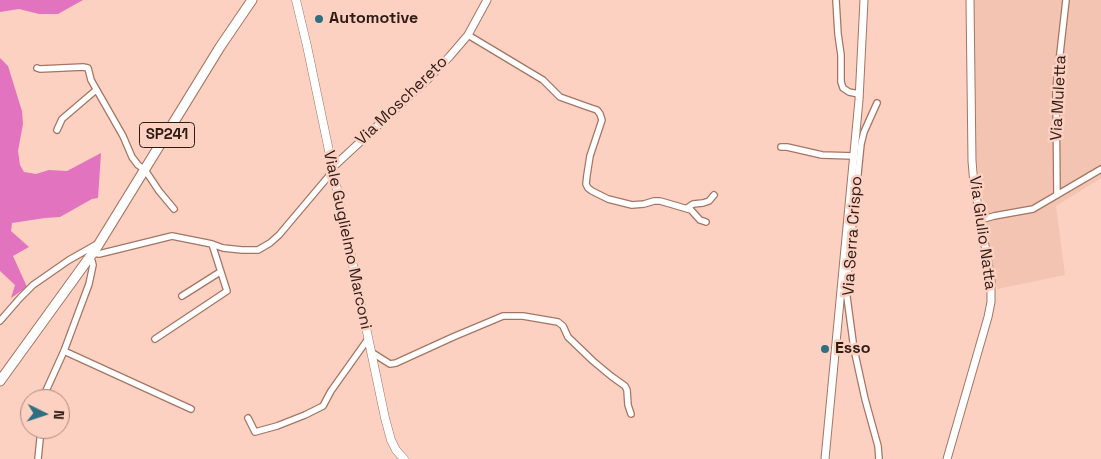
<!DOCTYPE html>
<html>
<head>
<meta charset="utf-8">
<style>
	body { margin:0 }
	#map { position:relative; width:1101px; height:459px; overflow:hidden; background:#fcd1c2; font-family:"Space Grotesk",sans-serif }
	canvas { display:block }
	.north { position:absolute; left:20px; top:389px; width:50px; height:50px; box-sizing:border-box; background:#fcd1c2; border:1px solid #aa887c; border-radius:50%; rotate:94deg; font-size:14px; font-weight:700; line-height:20px; text-align:center; color:#2e1b14 }
	.north::after { content:''; display:block; margin:auto; width:18px; height:22px; background:#2e6f82; clip-path:polygon(50% 0,100% 100%,50% 72%,0 100%) }
</style>
</head>
<body>
<div id="map">
<canvas width="1101" height="459"></canvas>
<div class="north">N</div>
</div>
<script>
const ctx = document.querySelector('canvas').getContext('2d');
ctx.lineJoin = 'round';
function fillPath(path, color) { ctx.fillStyle = color; ctx.fill(path, 'evenodd'); }
const poly = rows => new Path2D(rows.map(r => 'M' + r).join(''));
function stroke(path, color, width, dash) { ctx.strokeStyle = color; ctx.lineWidth = width; ctx.lineCap = dash ? 'butt' : 'round'; ctx.setLineDash(dash || []); ctx.stroke(path); }
function drawText(font, color, halo, rows, align = 'center') {
  ctx.font = font + ' "Space Grotesk",sans-serif'; ctx.lineWidth = 5; ctx.setLineDash([]); ctx.textBaseline = 'middle'; ctx.strokeStyle = halo; ctx.fillStyle = color; for (const [text, x, y, turn = 0] of rows) {
    ctx.save(); ctx.translate(x, y); ctx.rotate((+turn || 0) * Math.PI / 180); ctx.textAlign = isNaN(turn) ? turn : align; if (halo) ctx.strokeText(text, 0, 0); ctx.fillText(text, 0, 0); ctx.restore();
  }
}
fillPath(poly([
	[974,0,1101,0,1101,178,1056,206,1065,275,997,289,976,156]
]), '#f3c4b2');
fillPath(poly([
	[0,0,87,0,83,0,58,14,39,14,19,9,0,12],
	[0,58,8,66,22,111,23,124,18,151,20,165,24,172,36,174,49,170,67,171,101,153,98,198,92,199,60,217,45,218,12,223,11,231,29,247,13,256,27,287,11,298,15,285,0,271]
]), '#e273be');
const minor = poly([
	[836,0,838,34,841,55,841,82,843,88,849,92,859,94],
	[468,35,543,80,560,97,588,107,597,110,600,114,602,120,590,156,587,175,586,184,588,188,592,191,608,199,632,205,644,204,654,201,660,201,667,203,691,210,700,220,706,222],
	[37,68,40,69,83,67,88,68,91,80,123,136,132,157,138,165,145,170,159,191,174,209],
	[877,103,864,132,861,144,849,262,847,297,854,349,865,399,878,446,879,459],
	[57,130,62,119,96,90],
	[781,147,787,147,822,155,854,156],
	[1057,195,1056,89,1066,0],
	[687,208,693,204,703,203,709,201,714,195],
	[980,220,994,216,1033,209,1101,169],
	[93,253,99,254,172,236,212,244,223,248,242,250,258,250,270,243,279,235,333,171],
	[182,296,220,272],
	[0,321,20,298,33,285,69,260,99,243],
	[155,339,227,291,212,244],
	[64,351,191,409],
	[371,352,390,364,396,363,453,337,503,316,523,316,558,322,563,326,568,337,593,361,611,376,625,386,627,390,628,405,631,414],
	[44,399,45,393,64,351,89,284,93,265,92,261,88,259],
	[248,418,255,432,277,426,305,415,323,406,331,391,368,339],
	[38,459,41,429]
]);
const tertiary = poly([
	[332,168,428,79,450,56,468,35,487,0],
	[825,459,859,100,864,0],
	[947,459,988,317,991,302,991,279,974,184,972,161,970,0]
]);
const secondary = poly([
	[296,0,307,46,385,418,391,440,396,450,404,459]
]);
const primary = poly([
	[0,381,97,247,220,47,252,0]
]);
stroke(minor, '#a47563', 8);
stroke(tertiary, '#a47563', 9);
stroke(secondary, '#a47563', 9);
stroke(primary, '#a47563', 11);
stroke(minor, '#fff', 5.5);
stroke(tertiary, '#fff', 7);
stroke(secondary, '#fff', 8);
stroke(primary, '#fff', 9);
for (const [x, y, r, color] of [
	[319,19,5,"#2e6f82"],
	[825,349,5,"#2e6f82"]
]) { const dot = new Path2D(); dot.arc(x, y, r, 0, 2 * Math.PI); ctx.fillStyle = color; ctx.fill(dot); stroke(dot, '#fcd1c2', 2); }
for (const [x, y, w] of [
	[167,135,55]
]) { const box = new Path2D(); box.roundRect(x - w / 2, y - 12.5, w, 25, 4); ctx.fillStyle = '#fcd1c2'; ctx.fill(box); stroke(box, '#2e1b14', 1); }
drawText('bold 15px', '#2e1b14', null, [
	["SP241",167,135]
]);
drawText('bold 16px', '#2e1b14', '#fcd1c2', [
	["Automotive",329,19],
	["Esso",835,349]
], 'left');
drawText('16px', '#2e1b14', '#fcd1c2', [
	["Via Muletta",1059,98,-87],
	["Via Moschereto",402,101,-44],
	["Via Giulio Natta",982,233,82],
	["Via Serra Crispo",853,236,-86],
	["Viale Guglielmo Marconi",347,240,78]
]);
</script>
</body>
</html>
